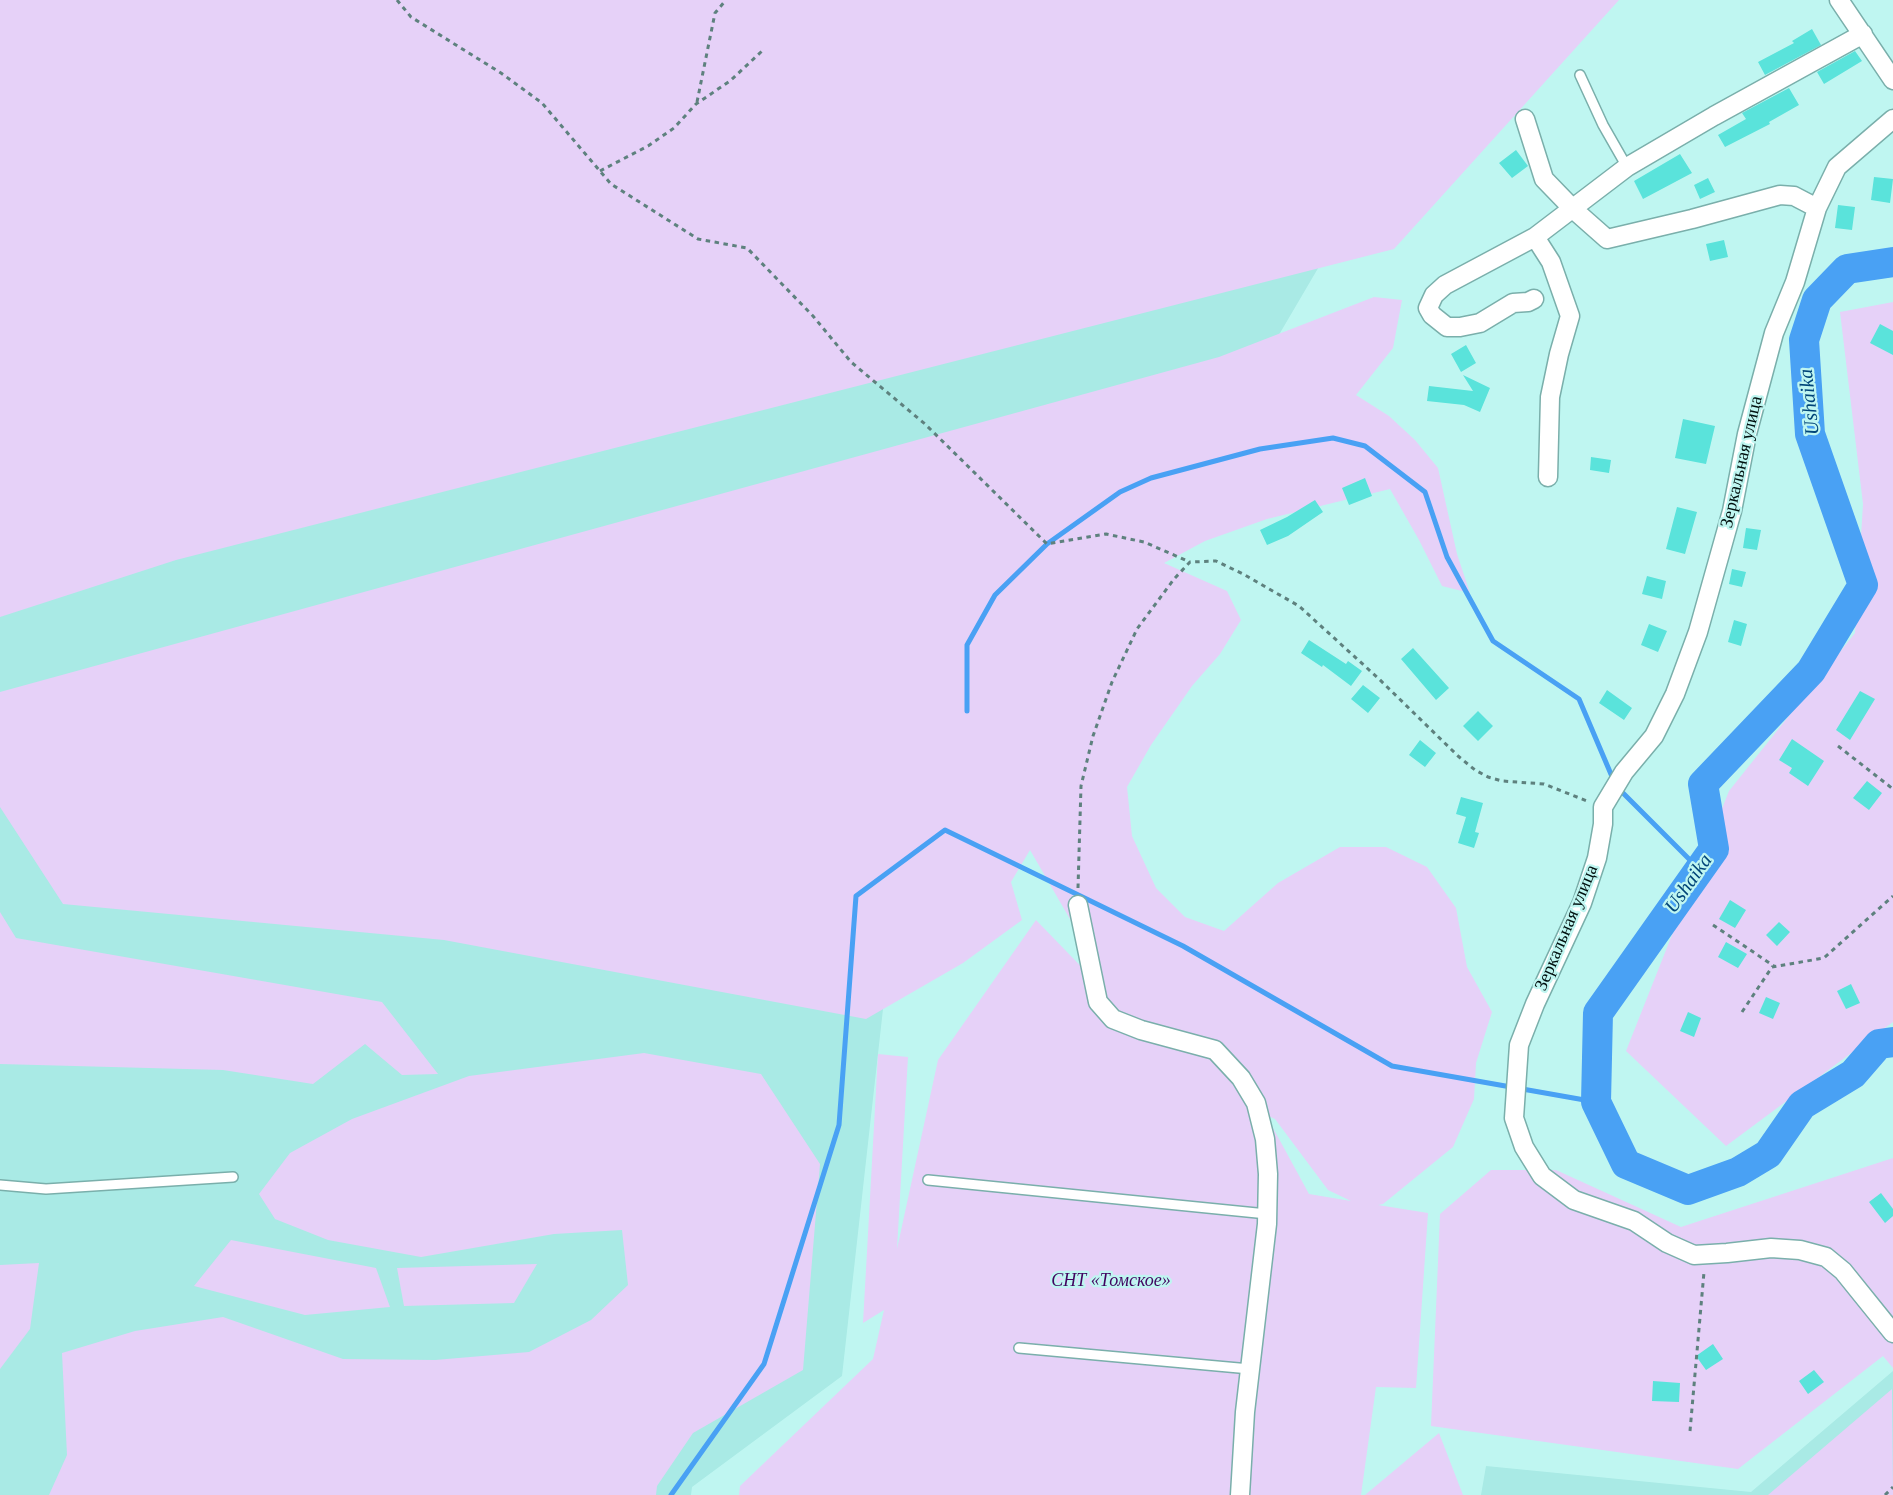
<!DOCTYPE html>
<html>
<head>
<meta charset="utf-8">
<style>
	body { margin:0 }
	canvas { display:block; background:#bff6f1 }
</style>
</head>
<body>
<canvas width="1893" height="1495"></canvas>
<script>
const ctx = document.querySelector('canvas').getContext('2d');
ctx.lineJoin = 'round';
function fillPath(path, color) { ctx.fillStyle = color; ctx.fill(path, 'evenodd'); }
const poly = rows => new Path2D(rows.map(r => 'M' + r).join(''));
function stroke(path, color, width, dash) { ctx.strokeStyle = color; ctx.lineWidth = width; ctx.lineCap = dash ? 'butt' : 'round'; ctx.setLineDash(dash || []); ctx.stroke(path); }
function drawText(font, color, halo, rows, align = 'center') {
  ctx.font = font + ' Georgia,serif'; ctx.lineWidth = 4.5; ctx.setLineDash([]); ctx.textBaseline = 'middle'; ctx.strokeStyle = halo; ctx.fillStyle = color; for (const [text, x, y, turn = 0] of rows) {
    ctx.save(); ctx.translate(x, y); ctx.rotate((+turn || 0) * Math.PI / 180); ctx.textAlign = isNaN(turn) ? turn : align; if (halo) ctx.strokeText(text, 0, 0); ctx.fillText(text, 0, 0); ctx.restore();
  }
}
fillPath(poly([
	[0,0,1475,1,883,1009,842,1376,692,1487,691,1495,0,1495],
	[1893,1371,1893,1495,1481,1495,1486,1466,1751,1492]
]), '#a9eae5');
fillPath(poly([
	[0,0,1619,0,1394,249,176,560,0,617],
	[1374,297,1402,300,1393,348,1356,395,1389,416,1415,440,1438,468,1457,554,1470,593,1442,586,1419,540,1390,489,1267,519,1205,541,1164,563,1227,591,1241,620,1220,654,1192,686,1151,745,1127,787,1132,836,1156,888,1185,917,1224,931,1278,883,1340,847,1386,847,1427,867,1456,908,1467,967,1492,1012,1476,1063,1474,1099,1453,1147,1383,1204,1378,1205,1428,1213,1416,1388,1376,1387,1361,1495,739,1495,740,1486,873,1359,884,1310,863,1323,878,1054,908,1057,897,1249,938,1060,1036,920,1099,985,1089,952,1030,850,1011,882,1022,920,963,963,866,1019,444,940,63,904,0,807,0,692,1219,357],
	[1266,1115,1275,1119,1328,1190,1351,1201,1309,1194],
	[1893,302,1893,1022,1726,1146,1626,1051,1729,791,1855,633,1863,504,1840,312],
	[0,912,16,938,382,1002,438,1074,402,1075,365,1044,313,1084,223,1070,0,1064],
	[644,1053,761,1074,820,1164,803,1370,693,1433,657,1486,656,1495,49,1495,67,1455,62,1353,135,1331,223,1317,343,1359,435,1360,529,1352,591,1320,628,1285,622,1230,554,1234,421,1257,328,1240,275,1219,259,1194,290,1153,352,1119,469,1076],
	[1893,1158,1893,1368,1883,1356,1738,1469,1431,1426,1440,1214,1491,1170,1556,1170,1681,1227],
	[231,1240,376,1268,390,1307,305,1315,194,1286],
	[39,1263,30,1329,0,1369,0,1265],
	[537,1264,514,1303,404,1306,397,1268],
	[1892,1389,1893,1495,1768,1495],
	[1439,1433,1463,1495,1365,1495]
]), '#e6d1f8');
stroke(poly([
	[967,711,967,645,995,595,1047,544,1120,492,1151,478,1260,449,1333,438,1365,446,1425,492,1447,557,1493,641,1579,699,1616,786,1699,869],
	[671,1495,764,1364,839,1125,856,896,945,830,1183,946,1392,1066,1596,1102]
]), '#49a1f4', 5);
stroke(poly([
	[1893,262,1847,269,1817,300,1804,340,1810,434,1863,585,1811,671,1703,784,1714,849,1598,1013,1596,1102,1626,1164,1688,1190,1738,1172,1768,1154,1802,1105,1853,1074,1879,1044,1893,1042]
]), '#49a1f4', 30);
fillPath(poly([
	[1812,29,1821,45,1765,75,1758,62,1794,43,1792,41],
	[1855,51,1862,61,1824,84,1817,72],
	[1789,88,1799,105,1769,122,1770,124,1725,147,1718,135,1746,119,1742,113],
	[1516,150,1528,166,1512,178,1499,163],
	[1680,154,1692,173,1643,199,1634,181],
	[1874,177,1893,179,1890,203,1871,200],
	[1708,178,1715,192,1700,199,1694,185],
	[1838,205,1855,207,1852,230,1835,228],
	[1724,240,1728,257,1710,261,1706,244],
	[1880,324,1893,331,1893,355,1870,343],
	[1466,345,1476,363,1461,372,1451,354],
	[1463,375,1490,388,1480,412,1464,405,1427,401,1429,386,1473,391],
	[1683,419,1715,426,1706,464,1675,458],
	[1591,457,1611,460,1609,473,1590,470],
	[1365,478,1372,496,1349,505,1342,488],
	[1315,500,1323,512,1288,536,1267,545,1260,530,1287,517],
	[1677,507,1697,512,1685,554,1666,549],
	[1746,528,1761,530,1757,550,1743,548],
	[1732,569,1746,572,1742,587,1729,584],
	[1647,576,1666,581,1662,599,1642,594],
	[1734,620,1747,624,1741,646,1728,642],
	[1649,624,1667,631,1658,652,1641,645],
	[1309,640,1346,664,1348,661,1362,671,1351,686,1323,665,1322,667,1301,653],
	[1413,648,1449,688,1436,700,1401,659],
	[1363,685,1380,698,1368,713,1351,699],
	[1607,690,1632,708,1624,720,1599,703],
	[1860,691,1875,699,1850,740,1836,730],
	[1478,711,1493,726,1478,741,1463,726],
	[1792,739,1824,761,1808,786,1789,773,1792,768,1779,760],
	[1420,740,1436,753,1425,767,1409,755],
	[1867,781,1882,793,1869,810,1853,798],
	[1461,797,1483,803,1475,832,1479,833,1474,848,1458,843,1466,817,1456,814],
	[1730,900,1746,910,1735,928,1719,919],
	[1779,922,1790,932,1777,946,1766,935],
	[1726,942,1747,954,1738,968,1718,957],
	[1851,984,1860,1003,1846,1009,1837,991],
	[1766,997,1780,1003,1773,1019,1759,1013],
	[1688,1012,1701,1018,1694,1037,1680,1031],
	[1881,1193,1893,1209,1893,1216,1885,1223,1869,1202],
	[1713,1344,1723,1359,1706,1370,1696,1356],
	[1814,1370,1824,1382,1808,1394,1799,1381],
	[1653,1381,1680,1383,1679,1402,1652,1401]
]), '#5ae3db');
const lane = poly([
	[1580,75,1603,125,1627,167],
	[928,1180,1267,1214],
	[0,1185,46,1189,233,1177],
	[1019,1348,1250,1369]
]);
const street = poly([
	[1839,0,1893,80],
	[1525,119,1544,179,1573,209,1607,239,1692,219,1780,195,1794,196,1817,208],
	[1893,119,1837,167,1817,208,1795,282,1774,333,1747,434,1732,511,1698,632,1675,694,1654,736,1624,772,1603,807,1603,824,1597,858,1582,903,1535,1004,1519,1045,1514,1118,1524,1147,1542,1176,1574,1200,1634,1221,1667,1243,1694,1255,1727,1253,1771,1248,1800,1250,1826,1257,1843,1271,1893,1333],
	[1535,237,1551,262,1570,316,1559,354,1550,397,1548,477],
	[1534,299,1528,302,1513,303,1480,323,1460,327,1447,327,1432,315,1428,308,1434,295,1445,285,1535,237,1627,167,1714,116,1863,34],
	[1078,905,1098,1002,1113,1019,1141,1030,1215,1050,1241,1078,1256,1103,1265,1139,1268,1174,1267,1224,1245,1412,1240,1495]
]);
stroke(lane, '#7aafab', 12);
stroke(street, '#7aafab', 21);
stroke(poly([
	[397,0,411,17,501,73,542,103,611,184,698,239,747,248,813,316,851,362,925,424,1047,544,1106,534,1144,542,1190,562],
	[697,102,715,13,726,0],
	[600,171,648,146,674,128,696,104,730,81,762,51],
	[1838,746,1893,789],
	[1078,888,1081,786,1093,736,1112,682,1137,629,1174,579,1190,562,1216,561,1243,574,1299,606,1378,678,1458,756,1475,770,1488,777,1502,781,1544,784,1587,801],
	[1713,925,1774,966],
	[1742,1012,1772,967,1824,958,1893,896],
	[1690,1431,1704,1272],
	[1885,1495,1893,1487]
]), '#5e817e', 3, [4.5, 4.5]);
stroke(lane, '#fff', 9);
stroke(street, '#fff', 18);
drawText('18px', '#000f0e', '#bff6f1', [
	["Зеркальная улица",1742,462,-77],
	["Зеркальная улица",1567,928,-67]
]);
drawText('italic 18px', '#41045f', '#bff6f1', [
	["СНТ «Томское»",1111,1281]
]);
drawText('italic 20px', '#004478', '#bff6f1', [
	["Ushaika",1810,402,-96],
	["Ushaika",1689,884,-55]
]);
</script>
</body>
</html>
